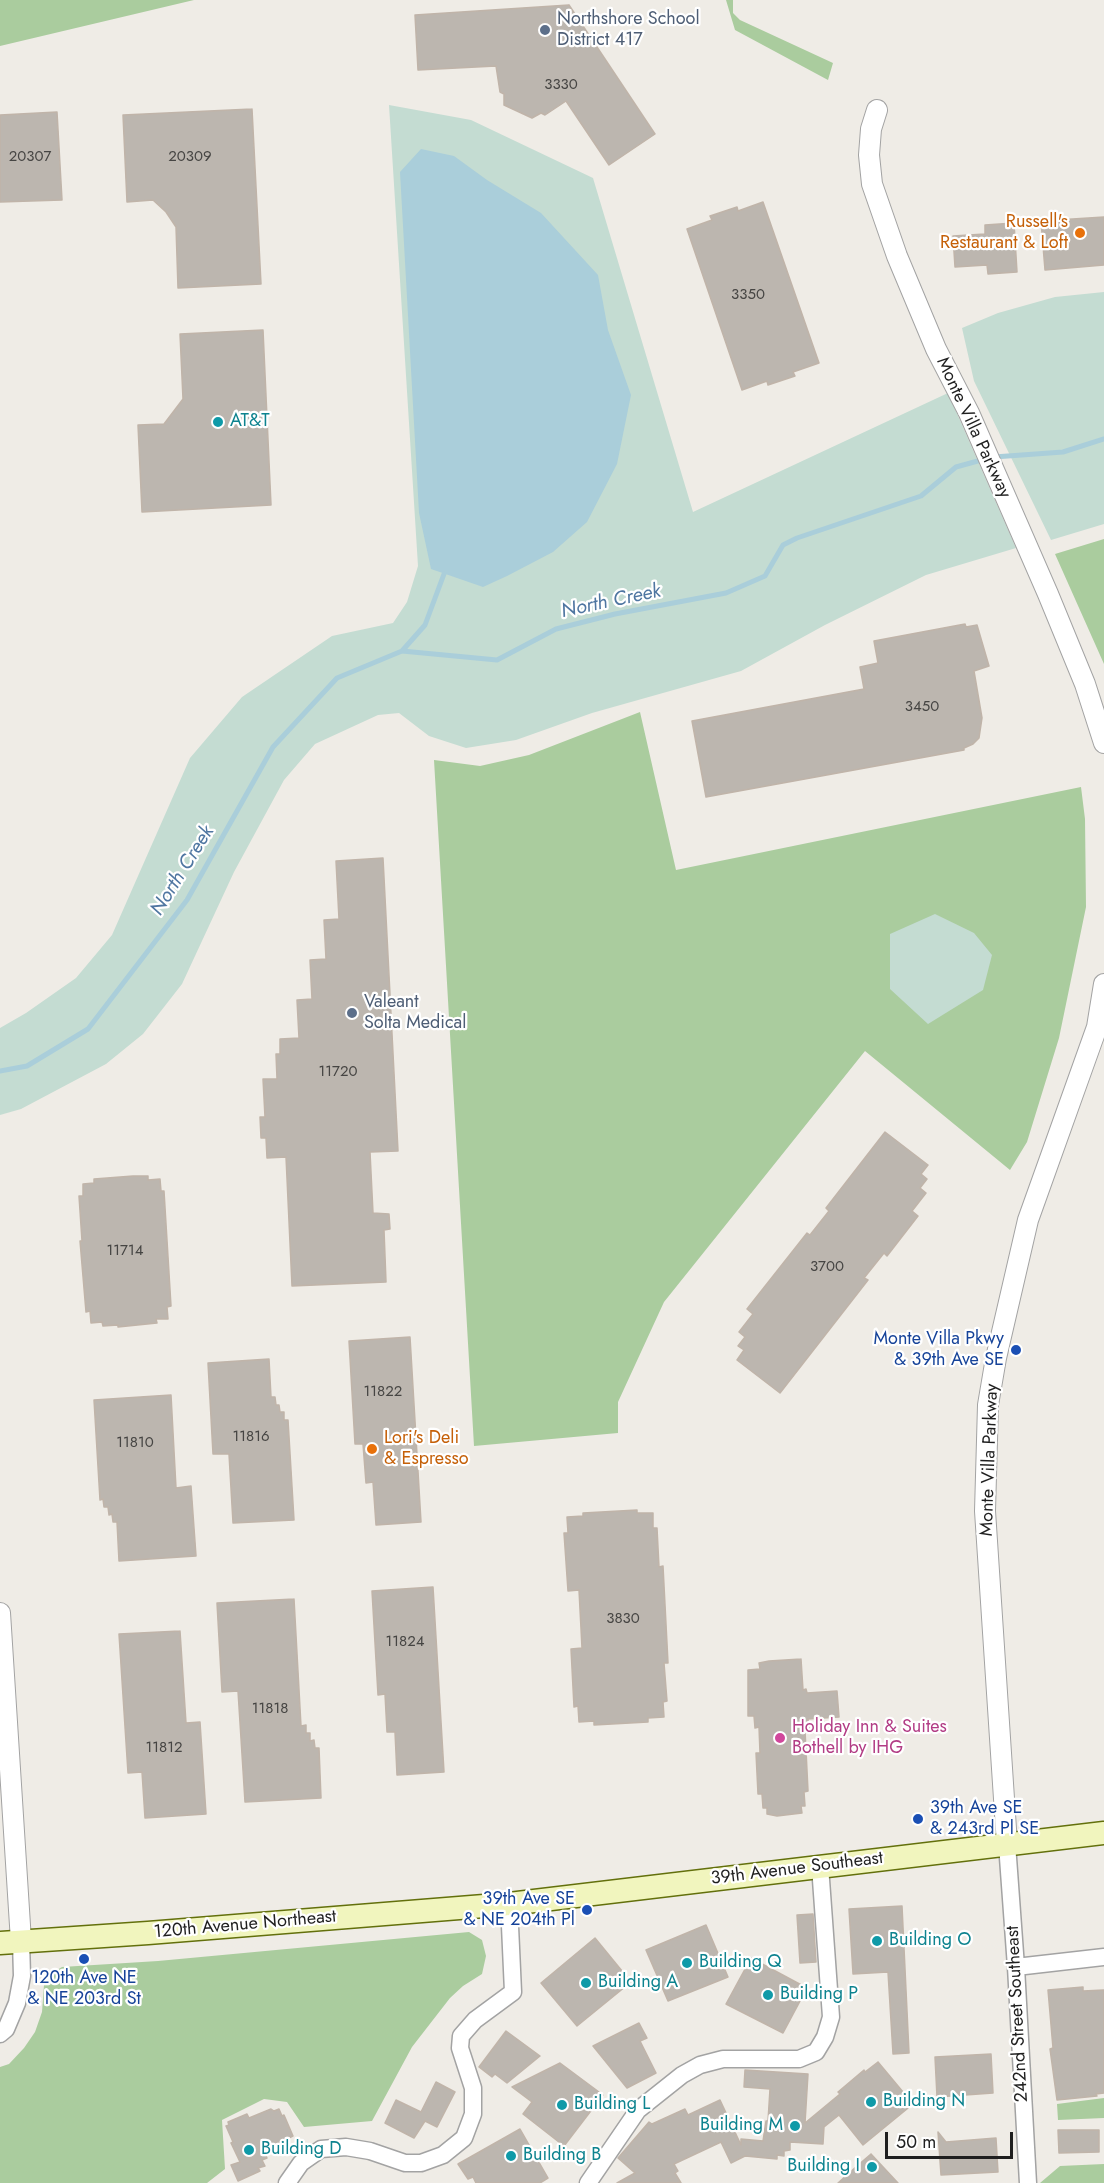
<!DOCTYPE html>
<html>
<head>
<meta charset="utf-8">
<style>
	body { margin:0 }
	#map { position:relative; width:1104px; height:2183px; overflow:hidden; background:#efece6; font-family:Jost,sans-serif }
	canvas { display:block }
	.scale { position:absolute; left:885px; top:2132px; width:128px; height:27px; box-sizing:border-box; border:3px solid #1f1f1f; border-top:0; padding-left:8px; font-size:18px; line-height:21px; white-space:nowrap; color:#1f1f1f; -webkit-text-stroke:4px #fff; paint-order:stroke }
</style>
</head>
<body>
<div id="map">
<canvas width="1104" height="2183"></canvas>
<div class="scale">50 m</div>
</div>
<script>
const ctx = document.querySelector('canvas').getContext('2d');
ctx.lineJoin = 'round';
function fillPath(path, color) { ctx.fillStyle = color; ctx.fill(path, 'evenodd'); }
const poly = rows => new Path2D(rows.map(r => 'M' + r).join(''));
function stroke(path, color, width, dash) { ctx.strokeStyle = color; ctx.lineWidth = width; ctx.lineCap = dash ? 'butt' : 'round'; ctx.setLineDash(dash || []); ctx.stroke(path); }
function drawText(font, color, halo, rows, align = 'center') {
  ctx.font = font + ' Jost,sans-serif'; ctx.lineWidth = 4.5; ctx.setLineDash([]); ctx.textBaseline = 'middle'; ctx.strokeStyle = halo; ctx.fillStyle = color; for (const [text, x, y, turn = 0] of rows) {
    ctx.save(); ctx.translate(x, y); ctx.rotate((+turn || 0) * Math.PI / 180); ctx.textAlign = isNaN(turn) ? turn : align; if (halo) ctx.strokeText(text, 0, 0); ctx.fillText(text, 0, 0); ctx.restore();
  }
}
fillPath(poly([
	[0,0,194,0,0,46],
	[726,0,733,0,733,13,740,20,833,63,828,80,735,30],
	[1104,539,1104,664,1055,554],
	[640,712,676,870,1081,787,1085,819,1086,907,1059,1038,1027,1142,1010,1170,865,1051,664,1302,618,1402,618,1433,474,1446,434,760,480,766,529,755],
	[469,1932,482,1940,486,1956,482,1974,463,1986,450,1998,412,2047,372,2121,304,2127,287,2102,264,2099,222,2120,225,2169,207,2183,0,2183,0,2067,9,2064,24,2048,35,2032,42,2012,44,1985,52,1973,62,1967,158,1961],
	[1104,2098,1104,2118,1058,2120,1057,2104],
	[1104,2164,1104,2183,1040,2183,1060,2166]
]), '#aacc9e');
fillPath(poly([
	[389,105,471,120,593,178,693,512,948,393,1016,548,926,575,825,625,741,671,592,713,516,740,466,748,429,736,399,713,378,715,315,744,284,780,234,872,182,984,143,1034,106,1064,21,1109,0,1115,0,1028,26,1013,76,978,112,935,190,758,242,697,332,636,393,623,407,602,418,566],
	[1104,292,1104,524,1051,540,974,381,962,328,998,313,1055,297],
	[935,914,974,933,992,955,983,990,928,1024,890,989,890,934]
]), '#c4dcd2');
fillPath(poly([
	[421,149,454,156,487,180,541,213,598,275,608,330,631,395,617,464,587,522,553,552,507,576,483,587,431,569,419,513,400,172]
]), '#aaceda');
stroke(poly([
	[994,457,1063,452,1104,439],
	[402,651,425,625,444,574],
	[0,1071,27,1066,88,1029,187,900,273,747,337,678,402,651,497,660,556,629,615,614,726,593,765,576,783,545,797,538,921,496,956,467,985,459]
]), '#aaceda', 5);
const building = poly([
	[569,5,655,134,609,165,566,101,545,115,541,113,532,118,504,105,504,94,500,92,496,66,418,70,415,15,569,5],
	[252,109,261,284,178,288,176,227,166,212,153,200,127,202,123,115,252,109],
	[57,112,62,200,0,202,0,115,57,112],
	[763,202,819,363,793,372,795,376,768,385,767,381,742,390,687,229,712,220,710,216,737,207,738,211,763,202],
	[1104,217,1104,265,1045,270,1041,221,1104,217],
	[1014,223,1017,272,988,274,987,265,955,267,953,236,985,234,985,225,1014,223],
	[263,330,271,505,142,512,138,425,164,424,183,399,180,334,263,330],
	[965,624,966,627,977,625,989,666,974,671,982,718,979,738,973,744,964,748,964,750,706,797,692,721,864,689,860,667,878,663,874,641,965,624],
	[383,858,398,1151,370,1152,373,1213,389,1214,390,1229,384,1230,386,1282,292,1286,286,1157,267,1158,266,1138,261,1138,260,1117,265,1117,263,1079,277,1079,276,1054,280,1054,280,1039,299,1038,297,1000,312,999,310,960,326,959,324,920,339,919,336,861,383,858],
	[885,1132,928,1165,921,1174,927,1179,920,1188,926,1193,912,1211,918,1216,887,1256,884,1253,864,1278,868,1280,780,1393,737,1360,744,1350,738,1346,745,1337,739,1332,753,1314,747,1309,807,1233,810,1235,829,1211,826,1208,885,1132],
	[133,1176,148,1176,148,1180,160,1179,161,1191,164,1191,171,1306,167,1307,168,1319,156,1319,157,1323,118,1327,118,1325,103,1326,102,1322,91,1323,90,1311,86,1312,80,1241,82,1241,79,1196,83,1196,83,1184,94,1183,94,1179,133,1176],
	[410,1337,421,1522,376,1525,373,1482,366,1483,363,1444,355,1444,349,1341,410,1337],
	[269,1359,271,1397,275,1397,276,1405,279,1405,280,1412,284,1412,284,1420,288,1420,294,1520,233,1523,229,1454,213,1454,208,1363,269,1359],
	[171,1395,176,1488,191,1486,196,1556,119,1561,117,1522,113,1522,112,1514,109,1515,108,1507,104,1507,103,1499,100,1500,94,1400,171,1395],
	[637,1510,637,1513,653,1513,653,1528,657,1528,659,1567,663,1566,668,1663,664,1663,667,1701,663,1702,664,1717,648,1718,648,1722,594,1725,594,1721,579,1722,578,1706,574,1707,571,1649,582,1648,579,1590,568,1591,564,1533,568,1533,567,1517,583,1516,583,1513,637,1510],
	[433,1587,444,1772,397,1775,395,1732,387,1732,385,1694,378,1695,372,1591,433,1587],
	[294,1599,301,1726,306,1725,306,1733,310,1733,310,1741,314,1740,315,1748,319,1748,321,1798,245,1802,238,1691,222,1692,217,1603,294,1599],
	[180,1631,186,1723,200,1722,206,1814,145,1818,142,1772,128,1773,119,1634,180,1631],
	[801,1659,803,1690,806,1689,807,1693,837,1691,839,1717,808,1719,809,1729,805,1730,808,1791,804,1792,805,1806,801,1806,802,1813,777,1816,767,1814,767,1808,763,1808,762,1794,758,1794,756,1753,760,1753,759,1727,755,1728,754,1716,748,1716,748,1670,760,1669,759,1663,769,1661,801,1659],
	[902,1906,909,2053,893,2054,888,1972,853,1974,849,1909,902,1906],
	[813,1914,816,1962,800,1963,797,1915,813,1914],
	[706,1925,728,1977,668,2001,646,1950,706,1925],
	[595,1938,631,1982,577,2026,541,1983,595,1938],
	[751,1958,807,1988,783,2033,726,2004,751,1958],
	[1083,1987,1083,1991,1104,1990,1104,2093,1096,2094,1097,2096,1057,2100,1050,2049,1053,2048,1048,1990,1083,1987],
	[639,2023,647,2038,640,2041,656,2073,627,2088,593,2046,639,2023],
	[506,2031,540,2056,507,2083,495,2074,492,2077,479,2067,506,2031],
	[991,2054,993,2093,937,2097,935,2057,991,2054],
	[878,2062,913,2104,863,2145,839,2115,824,2127,823,2144,790,2142,790,2150,784,2151,784,2156,777,2155,777,2159,745,2156,731,2163,721,2142,674,2164,678,2171,675,2173,681,2183,617,2183,635,2173,618,2158,649,2122,652,2124,685,2109,688,2115,720,2100,741,2145,741,2139,763,2141,766,2121,768,2121,770,2089,744,2087,745,2070,808,2074,805,2123,840,2094,838,2092,864,2070,865,2072,878,2062],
	[560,2063,603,2095,564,2146,523,2114,532,2102,512,2087,560,2063],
	[436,2082,455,2092,437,2127,425,2121,414,2138,385,2123,396,2100,421,2112,436,2082],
	[271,2109,274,2111,279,2109,282,2116,284,2115,293,2136,263,2150,267,2158,262,2160,265,2166,258,2168,260,2171,238,2181,231,2165,240,2162,231,2143,233,2142,226,2126,229,2125,228,2122,247,2114,249,2118,271,2109],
	[520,2129,548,2178,540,2183,476,2183,473,2177,468,2179,458,2164,520,2129],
	[1058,2130,1099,2130,1099,2152,1059,2153,1058,2130],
	[938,2132,946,2142,996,2138,998,2172,941,2175,938,2132],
	[871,2154,898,2183,838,2183,857,2166,871,2154]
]);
fillPath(building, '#bcb6af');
stroke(building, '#c0b4a9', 1.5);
const minor = poly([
	[1007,1844,1016,1967,1028,2183],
	[1016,1967,1104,1957],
	[0,2034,6,2029,17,2003,22,1976,21,1941],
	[287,2183,301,2163,321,2149,346,2147,370,2151,405,2163,421,2163,443,2155,464,2138,473,2114,473,2088,460,2048,461,2036,475,2020,513,1992,509,1904],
	[588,2183,638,2110,682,2075,700,2065,723,2059,799,2059,816,2052,825,2037,831,2017,820,1866]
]);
const tertiary = poly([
	[877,110,871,129,869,155,872,184,897,256,936,349,969,413,1048,594,1085,684,1104,743],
	[0,1613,21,1941],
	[1007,1844,985,1511,988,1405,996,1358,1028,1220,1097,1027,1104,984]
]);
const secondary = poly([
	[0,1943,148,1933,509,1904,1104,1833]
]);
stroke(minor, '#a3a3a3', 19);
stroke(tertiary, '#a3a3a3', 22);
stroke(secondary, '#63700c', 25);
stroke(minor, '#fff', 16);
stroke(tertiary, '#fff', 20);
stroke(secondary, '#f1f5be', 22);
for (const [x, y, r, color] of [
	[545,30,6,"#5c6f8a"],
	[1080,233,6,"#e8710a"],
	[218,422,6,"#0f9aa8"],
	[352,1013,6,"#5c6f8a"],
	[1016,1350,6,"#1a4fb4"],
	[372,1449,6,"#e8710a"],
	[780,1738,6,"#d1479c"],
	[918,1819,6,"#1a4fb4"],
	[587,1910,6,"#1a4fb4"],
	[877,1941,6,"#0f9aa8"],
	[84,1959,6,"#1a4fb4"],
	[687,1963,6,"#0f9aa8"],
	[586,1983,6,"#0f9aa8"],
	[768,1995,6,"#0f9aa8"],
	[871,2102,6,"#0f9aa8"],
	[562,2105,6,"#0f9aa8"],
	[795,2126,6,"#0f9aa8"],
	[249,2150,6,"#0f9aa8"],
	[511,2156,6,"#0f9aa8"],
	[872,2167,6,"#0f9aa8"]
]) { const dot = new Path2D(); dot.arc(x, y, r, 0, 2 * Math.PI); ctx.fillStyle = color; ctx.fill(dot); stroke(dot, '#fff', 2); }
drawText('15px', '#464543', null, [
	["3330",561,85],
	["20307",30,157],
	["20309",190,157],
	["3350",748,295],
	["3450",922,707],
	["11720",338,1072],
	["11714",125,1251],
	["3700",827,1267],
	["11822",383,1392],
	["11816",251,1437],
	["11810",135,1443],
	["3830",623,1619],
	["11824",405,1642],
	["11818",270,1709],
	["11812",164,1748]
]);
drawText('18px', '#4e5e75', '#fff', [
	["Northshore School",557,20],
	["District 417",557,41],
	["Valeant",364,1003],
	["Solta Medical",364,1024]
], 'left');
drawText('18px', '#c56008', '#fff', [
	["Russell's",1068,223],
	["Restaurant & Loft",1068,244],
	["Lori's Deli",384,1439,"left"],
	["& Espresso",384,1460,"left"]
], 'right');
drawText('18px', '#0d838f', '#fff', [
	["AT&T",230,422],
	["Building O",889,1941],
	["Building Q",699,1963],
	["Building A",598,1983],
	["Building P",780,1995],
	["Building N",883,2102],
	["Building L",574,2105],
	["Building M",783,2126,"right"],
	["Building D",261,2150],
	["Building B",523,2156],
	["Building I",860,2167,"right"]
], 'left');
drawText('18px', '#1f1f1f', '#fff', [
	["Monte Villa Parkway",973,428,65],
	["Monte Villa Parkway",990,1460,-88],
	["39th Avenue Southeast",797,1869,-7],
	["120th Avenue Northeast",245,1925,-5],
	["242nd Street Southeast",1018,2014,-93]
]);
drawText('18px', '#164399', '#fff', [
	["Monte Villa Pkwy",1004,1340],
	["& 39th Ave SE",1004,1361],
	["39th Ave SE",930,1809,"left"],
	["& 243rd Pl SE",930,1830,"left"],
	["39th Ave SE",575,1900],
	["& NE 204th Pl",575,1921],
	["120th Ave NE",84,1979,"center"],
	["& NE 203rd St",84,2000,"center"]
], 'right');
drawText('18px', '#b23c85', '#fff', [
	["Holiday Inn & Suites",792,1728],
	["Bothell by IHG",792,1749]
], 'left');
drawText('italic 20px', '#4f76a1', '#fff', [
	["North Creek",611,602,-12],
	["North Creek",183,871,-58]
]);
</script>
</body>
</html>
